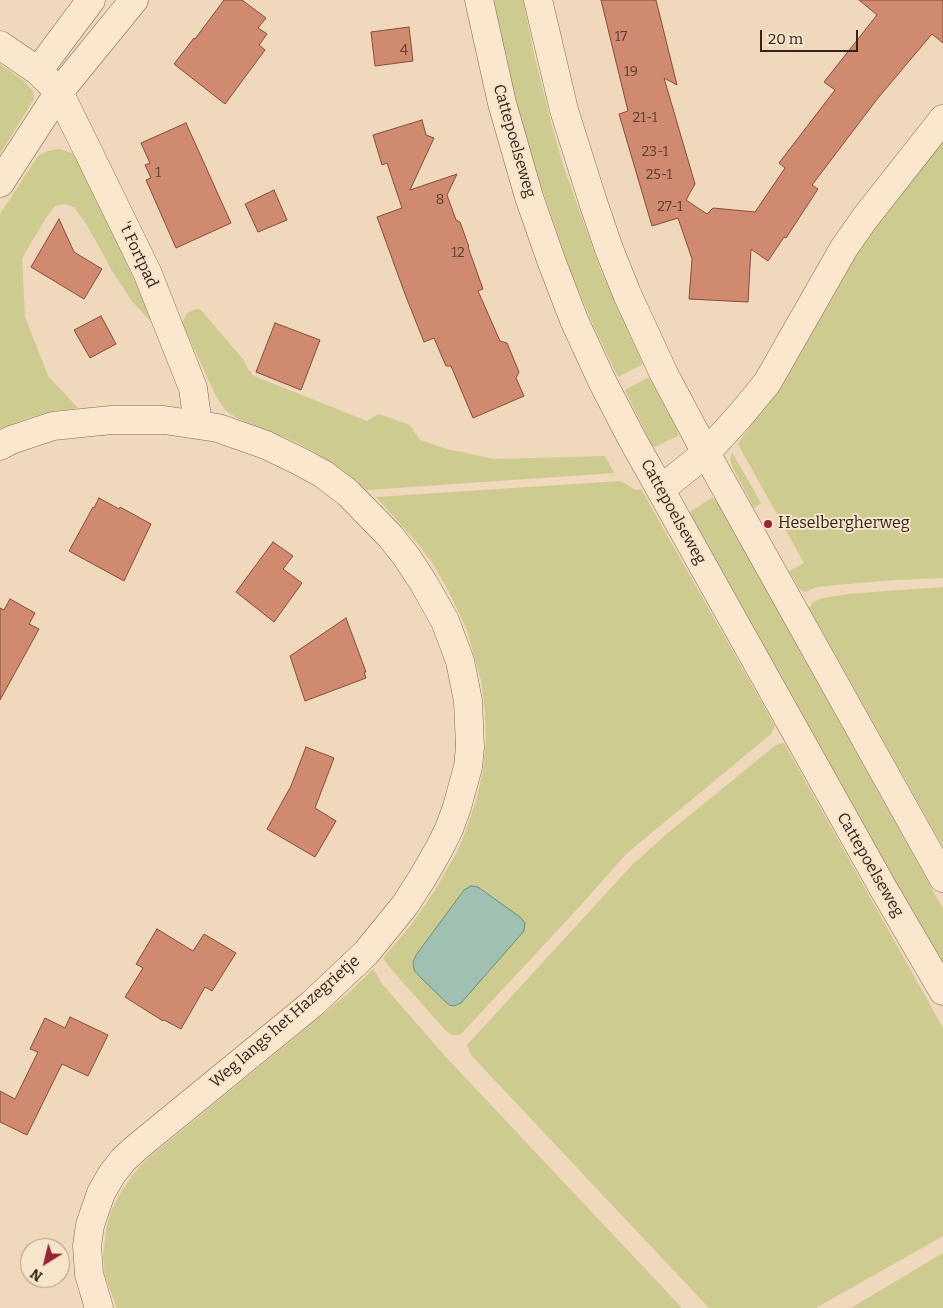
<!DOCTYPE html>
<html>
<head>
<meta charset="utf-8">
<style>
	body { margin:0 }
	#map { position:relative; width:943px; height:1308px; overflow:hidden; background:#efd8bb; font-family:Bitter,serif }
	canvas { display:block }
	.north { position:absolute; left:20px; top:1238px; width:50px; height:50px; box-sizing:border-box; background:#f6e4cb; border:1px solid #a99784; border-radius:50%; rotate:216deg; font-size:14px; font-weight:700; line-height:20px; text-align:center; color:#35231a }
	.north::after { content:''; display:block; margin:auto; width:18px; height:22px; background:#972334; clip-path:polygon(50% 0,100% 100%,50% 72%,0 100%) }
	.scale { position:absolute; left:760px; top:30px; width:98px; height:22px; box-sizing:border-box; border:2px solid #35231a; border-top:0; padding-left:6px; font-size:15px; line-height:18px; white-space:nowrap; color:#35231a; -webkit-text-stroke:4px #f6e4cb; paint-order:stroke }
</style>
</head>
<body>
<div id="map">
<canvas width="943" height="1308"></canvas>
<div class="north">N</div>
<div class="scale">20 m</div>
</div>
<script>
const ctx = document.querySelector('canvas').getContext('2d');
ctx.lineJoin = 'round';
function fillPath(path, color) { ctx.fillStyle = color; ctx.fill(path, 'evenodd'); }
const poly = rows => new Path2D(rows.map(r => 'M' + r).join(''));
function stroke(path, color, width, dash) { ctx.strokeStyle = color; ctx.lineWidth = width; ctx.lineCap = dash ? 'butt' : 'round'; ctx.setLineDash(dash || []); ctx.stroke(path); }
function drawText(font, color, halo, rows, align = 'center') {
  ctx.font = font + ' Bitter,serif'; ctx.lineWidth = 4; ctx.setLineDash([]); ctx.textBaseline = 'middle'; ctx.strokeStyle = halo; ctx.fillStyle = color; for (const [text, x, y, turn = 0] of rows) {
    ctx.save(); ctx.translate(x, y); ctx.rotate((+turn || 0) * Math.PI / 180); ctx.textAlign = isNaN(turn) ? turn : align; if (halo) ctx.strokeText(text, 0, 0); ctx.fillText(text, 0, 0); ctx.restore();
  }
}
fillPath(poly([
	[494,0,523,0,534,54,553,130,563,165,601,271,643,364,618,377,595,329,571,273,534,165,516,103,501,39],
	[0,64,24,81,33,91,34,99,0,154],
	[943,136,943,578,896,580,846,584,817,587,805,592,800,590,789,571,804,563,738,444,771,396,852,254],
	[59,149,72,153,83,167,155,326,131,300,111,269,87,225,74,207,65,204,55,206,46,218,22,258,25,317,48,376,78,408,54,411,28,418,0,429,0,214,38,156,48,151],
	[197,309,200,309,243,359,248,369,254,376,367,421,379,414,410,425,420,440,447,449,494,459,605,456,614,473,367,490,326,459,298,443,272,432,240,420,226,411,217,398,182,323,187,313],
	[649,377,678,432,678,436,654,447,652,446,625,390],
	[732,452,761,503,754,508,733,468,730,460],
	[621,481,635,490,641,489,775,726,771,734,626,854,581,905,461,1034,456,1035,452,1035,446,1031,392,970,383,958,411,925,434,892,457,852,465,833,476,801,483,771,486,739,485,711,481,681,467,630,447,588,433,564,420,546,376,497],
	[471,886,479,887,520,917,524,923,524,931,461,1003,454,1006,413,962,416,955,464,890],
	[712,498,716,499,943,909,943,968,690,514,691,511],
	[943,587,943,847,809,608,813,602,823,598,848,594],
	[784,743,943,1028,943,1236,816,1308,709,1308,471,1055,467,1045,633,864,669,832,776,745],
	[373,969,383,985,444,1055,682,1308,117,1308,105,1276,103,1255,107,1225,112,1209,121,1192,132,1176,146,1160,275,1054,351,991],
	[943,1253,943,1308,851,1308]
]), '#cdcb8f');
const water = poly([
	[471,886,478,887,520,917,525,923,524,931,461,1003,454,1006,449,1005,422,979,414,970,413,962,416,955,464,890,471,886]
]);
fillPath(water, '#a0c0b2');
stroke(water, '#678d7e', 1);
const building = poly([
	[224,0,242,0,266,18,258,28,267,34,259,45,265,50,225,104,174,64,194,38,195,39,224,0],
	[601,0,656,0,677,85,664,78,695,184,686,200,707,214,713,208,755,212,785,168,779,163,835,90,824,82,877,15,859,0,943,0,943,43,932,34,878,98,812,185,818,189,786,238,784,237,768,261,751,249,748,302,689,299,692,259,678,218,652,226,619,114,628,111,601,0],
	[409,27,413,61,375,66,371,32,409,27],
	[422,120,426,135,434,138,410,190,457,174,447,195,456,220,460,222,469,247,468,247,483,289,478,291,500,341,507,343,519,372,516,378,524,396,473,418,451,366,446,366,434,338,424,342,405,294,377,217,402,208,387,163,382,165,373,135,422,120],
	[186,123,231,223,176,248,146,180,151,178,145,165,150,163,141,143,186,123],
	[274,190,287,220,258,232,245,204,274,190],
	[59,219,74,252,102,269,84,299,31,267,59,219],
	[101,316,116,344,90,358,74,330,101,316],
	[275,323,320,340,301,390,256,372,275,323],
	[99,498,119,509,120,507,151,524,124,581,69,551,93,507,94,508,99,498],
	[273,542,293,556,283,569,302,583,274,622,236,592,273,542],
	[10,599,35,613,29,624,39,629,0,700,0,608,4,610,10,599],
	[346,618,366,672,364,672,366,678,305,701,290,656,346,618],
	[306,747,334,758,315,808,336,821,315,857,267,829,291,786,306,747],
	[157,929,193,951,204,934,236,953,212,991,205,987,181,1029,164,1020,163,1021,125,997,143,968,136,964,157,929],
	[70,1017,108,1035,88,1076,62,1064,27,1135,0,1122,0,1091,15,1099,38,1052,30,1049,45,1018,65,1028,70,1017]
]);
fillPath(building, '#cf8a6f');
stroke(building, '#864d3a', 1);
const minor = poly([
	[479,0,502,103,529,197,551,260,574,320,602,381,631,437,883,888,943,991],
	[538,0,564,110,593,202,609,249,627,294,664,374,706,453,943,878],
	[0,45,38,71,59,92,147,272,193,388,198,425],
	[38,71,91,0],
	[0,183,59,92,134,0],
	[0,446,11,440,53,426,111,420,164,420,218,428,266,445,301,462,323,474,348,493,390,536,406,556,423,582,445,621,460,661,468,701,470,747,468,767,457,807,449,829,439,849,423,877,405,905,366,953,312,1004,136,1148,123,1160,112,1174,101,1193,90,1225,87,1246,89,1274,99,1308],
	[661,489,706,453,738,418,767,383,844,248,865,218,943,119]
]);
stroke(minor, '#866855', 29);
stroke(minor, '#fae7ce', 28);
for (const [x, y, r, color] of [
	[768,524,5,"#972334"]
]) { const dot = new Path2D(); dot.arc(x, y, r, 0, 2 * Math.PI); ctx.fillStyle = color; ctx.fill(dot); stroke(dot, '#f6e4cb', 2); }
drawText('14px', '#5c3d2f', null, [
	["17",621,37],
	["4",404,51],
	["19",631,72],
	["21-1",645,118],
	["23-1",655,152],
	["1",158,173],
	["25-1",659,175],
	["8",440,200],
	["27-1",670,207],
	["12",458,253]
]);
drawText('16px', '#35231a', '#f6e4cb', [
	["Cattepoelseweg",514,141,74],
	["'t Fortpad",138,255,65],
	["Cattepoelseweg",673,512,61],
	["Cattepoelseweg",870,865,60],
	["Weg langs het Hazegrietje",285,1022,-41]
]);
drawText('16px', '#35231a', '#f6e4cb', [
	["Heselbergherweg",778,524]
], 'left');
</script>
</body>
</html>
